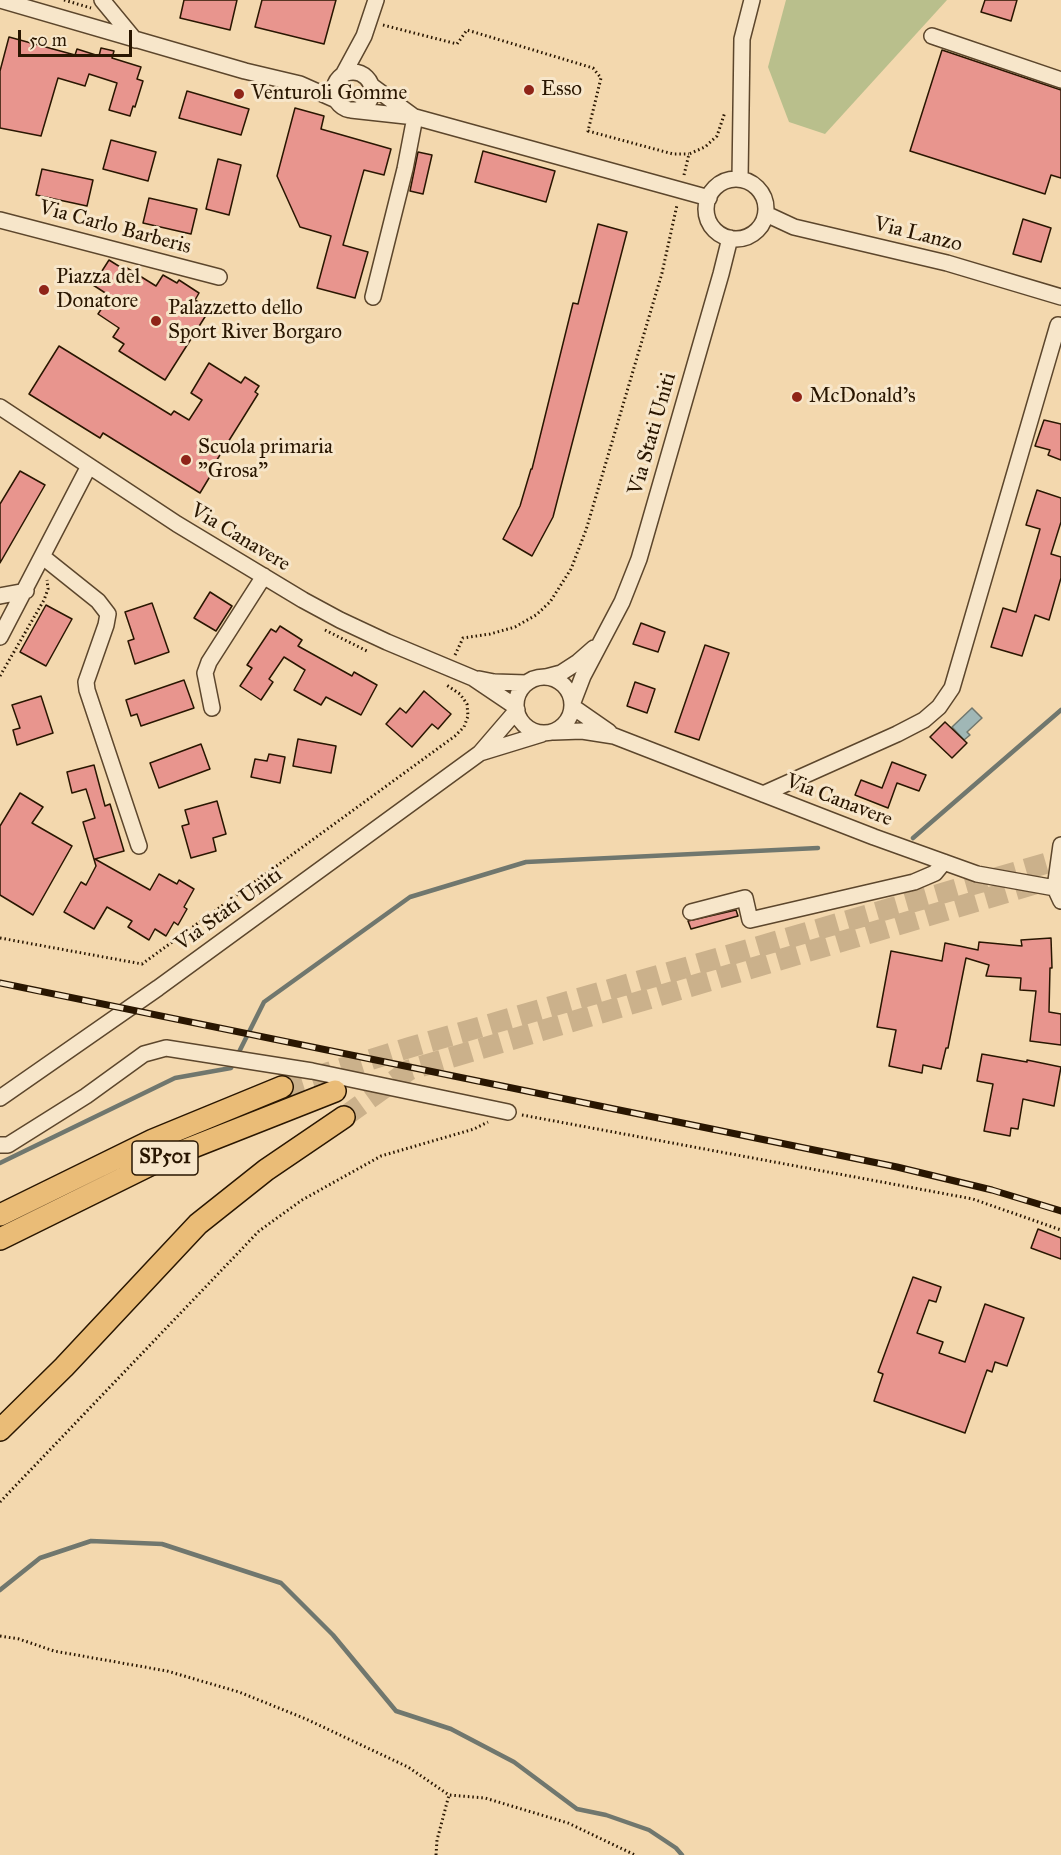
<!DOCTYPE html>
<html>
<head>
<meta charset="utf-8">
<style>
	body { margin:0 }
	#map { position:relative; width:1061px; height:1855px; overflow:hidden; background:#f3d8ae; font-family:"IM FELL Great Primer",serif }
	canvas { display:block }
	.scale { position:absolute; left:18px; top:30px; width:114px; height:27px; box-sizing:border-box; border:3px solid #291601; border-top:0; padding-left:8px; font-size:18px; line-height:21px; white-space:nowrap; color:#291601; -webkit-text-stroke:4px #f7e6ca; paint-order:stroke }
</style>
</head>
<body>
<div id="map">
<canvas width="1061" height="1855"></canvas>
<div class="scale">50 m</div>
</div>
<script>
const ctx = document.querySelector('canvas').getContext('2d');
ctx.lineJoin = 'round';
function fillPath(path, color) { ctx.fillStyle = color; ctx.fill(path, 'evenodd'); }
const poly = rows => new Path2D(rows.map(r => 'M' + r).join(''));
function stroke(path, color, width, dash) { ctx.strokeStyle = color; ctx.lineWidth = width; ctx.lineCap = dash ? 'butt' : 'round'; ctx.setLineDash(dash || []); ctx.stroke(path); }
function drawText(font, color, halo, rows, align = 'center') {
  ctx.font = font + ' "IM FELL Great Primer",serif'; ctx.lineWidth = 6; ctx.setLineDash([]); ctx.textBaseline = 'middle'; ctx.strokeStyle = halo; ctx.fillStyle = color; for (const [text, x, y, turn = 0] of rows) {
    ctx.save(); ctx.translate(x, y); ctx.rotate((+turn || 0) * Math.PI / 180); ctx.textAlign = isNaN(turn) ? turn : align; if (halo) ctx.strokeText(text, 0, 0); ctx.fillText(text, 0, 0); ctx.restore();
  }
}
fillPath(poly([
	[786,0,947,0,825,134,789,122,768,67]
]), '#b9bf8c');
const water = poly([
	[972,708,982,718,967,732,970,735,964,740,952,727,972,708]
]);
fillPath(water, '#a0b7b6');
stroke(water, '#70776e', 1.5);
stroke(poly([
	[913,838,1061,710],
	[0,1163,175,1078,231,1068,264,1002,410,897,526,862,818,848],
	[0,1590,40,1558,91,1541,162,1544,281,1583,333,1635,396,1711,451,1729,514,1762,577,1809,606,1815,649,1830,676,1848,682,1855]
]), '#70776e', 4.5);
const building = poly([
	[184,0,237,0,230,30,180,18,184,0],
	[262,0,336,0,324,44,255,27,262,0],
	[985,0,1017,0,1011,21,981,12,985,0],
	[9,37,75,55,77,49,99,56,101,48,114,51,112,58,141,67,137,79,143,81,135,107,133,106,130,116,109,110,117,83,89,74,85,86,58,78,41,136,0,128,0,71,9,37],
	[942,50,1061,90,1061,178,1051,175,1045,194,910,151,942,50],
	[187,91,249,109,241,135,179,118,187,91],
	[295,108,324,116,321,129,391,149,384,175,364,170,343,245,368,252,355,298,317,288,331,236,300,227,277,176,295,108],
	[111,140,156,152,148,181,103,169,111,140],
	[483,151,555,171,546,202,475,182,483,151],
	[418,152,432,155,423,194,410,191,418,152],
	[218,159,241,165,229,215,206,209,218,159],
	[42,169,93,180,87,206,36,195,42,169],
	[149,198,197,209,191,234,143,223,149,198],
	[1023,219,1051,228,1041,262,1013,254,1023,219],
	[598,224,627,232,553,517,532,556,503,539,520,506,531,469,532,469,573,303,578,304,598,224],
	[109,260,125,270,127,268,156,286,163,275,177,283,179,280,199,293,195,300,210,309,165,380,119,351,124,344,113,337,119,328,98,314,110,296,93,285,109,260],
	[59,346,171,415,174,411,189,420,202,400,191,393,209,363,241,383,245,377,259,386,255,392,258,394,210,471,212,473,200,493,103,433,100,438,29,394,59,346],
	[1044,420,1061,424,1061,460,1048,455,1050,450,1035,446,1044,420],
	[20,471,45,485,0,563,0,504,20,471],
	[1037,490,1061,498,1061,522,1051,554,1061,557,1061,578,1049,620,1035,615,1022,656,991,647,1003,608,1016,612,1040,529,1026,525,1037,490],
	[210,592,232,606,216,631,194,618,210,592],
	[152,603,169,652,135,664,128,641,134,639,125,612,152,603],
	[46,605,72,619,46,666,20,652,46,605],
	[641,623,665,632,658,652,633,644,641,623],
	[280,626,302,640,298,646,352,676,354,672,377,685,361,715,326,697,321,705,294,690,305,670,284,657,269,679,273,682,261,700,240,686,252,668,247,665,271,629,276,632,280,626],
	[705,645,729,653,699,740,675,732,705,645],
	[184,680,194,708,141,726,137,714,131,716,126,700,184,680],
	[635,682,655,689,647,713,627,706,635,682],
	[424,691,451,714,438,729,432,724,412,747,386,724,400,708,406,713,424,691],
	[41,696,53,733,17,745,13,730,20,728,12,705,41,696],
	[945,722,967,743,952,758,930,737,945,722],
	[298,739,336,746,331,773,293,766,298,739],
	[201,744,210,769,159,788,150,763,201,744],
	[269,754,285,757,280,783,251,777,255,759,267,761,269,754],
	[892,762,926,775,919,791,897,783,888,808,855,795,861,780,882,788,892,762],
	[94,765,105,806,110,804,124,851,95,859,150,890,159,874,177,884,179,880,194,889,184,907,187,909,178,925,174,922,166,936,155,929,149,940,128,927,132,921,107,907,94,929,64,912,81,882,86,885,96,866,83,822,95,818,86,789,72,793,67,772,94,765],
	[20,793,43,807,32,823,72,846,33,915,0,895,0,826,20,793],
	[217,801,226,834,213,838,216,851,191,858,182,826,189,824,185,810,217,801],
	[736,910,738,916,691,929,688,921,736,910],
	[1051,938,1052,968,1050,968,1049,1012,1061,1014,1061,1045,1030,1041,1036,991,1020,990,1021,978,986,976,989,965,966,958,948,1048,946,1048,941,1069,923,1065,922,1073,889,1066,896,1030,877,1027,891,951,942,961,945,943,978,950,979,942,1022,946,1021,940,1051,938],
	[982,1054,1027,1062,1027,1060,1061,1067,1054,1106,1023,1099,1018,1129,1011,1128,1010,1136,984,1131,993,1084,977,1081,982,1054],
	[1038,1229,1061,1238,1061,1259,1031,1248,1038,1229],
	[913,1277,941,1287,936,1302,929,1300,917,1333,943,1342,939,1353,965,1362,985,1304,1024,1318,1007,1366,995,1362,992,1372,987,1370,965,1433,874,1401,883,1374,878,1372,913,1277]
]);
fillPath(building, '#e8958e');
stroke(building, '#291601', 1.5);
stroke(poly([
	[282,1087,411,1047,1061,859],
	[344,1117,409,1070,1045,881]
]), '#cbb18b', 21, [21, 10]);
const minor = poly([
	[0,0,245,71,300,84,336,100],
	[102,0,135,40],
	[932,36,1061,80],
	'334 91a19 19 0 1 1 38 0a19 19 0 1 1-38 0Z',
	[344,73,364,36,376,0],
	[372,86,413,116],
	[351,110,415,117,709,198],
	[740,179,742,39,752,0],
	'706 209a30 30 0 1 1 60 0a30 30 0 1 1-60 0Z',
	[766,214,794,227,947,263,1061,297],
	[0,220,219,277],
	[373,297,405,169,415,117],
	[0,407,177,524,303,600,340,620,387,642,473,678,516,707],
	[43,557,98,601,108,614,106,625,86,682,87,690,139,846],
	[0,596,26,591],
	[0,637,89,466],
	'516 705a28 28 0 1 1 56 0a28 28 0 1 1-56 0Z',
	[546,677,561,673,578,662,594,648],
	[479,679,494,682,527,683],
	[573,702,583,676,622,602,639,559,721,274,730,238],
	[573,707,609,732],
	[212,708,205,673,209,662,264,576],
	[554,732,582,731,614,736,874,837,977,874,1055,888],
	[480,753,542,734],
	[763,794,897,734,924,720,939,707,952,688,1058,325],
	[1061,845,1055,888,1061,901],
	[691,912,745,898,750,920,914,882,935,873,944,862],
	[0,1098,158,988,480,753,517,710],
	[0,1145,8,1145,86,1096,144,1054,166,1048,312,1071,508,1112]
]);
const highway = poly([
	[0,1215,153,1140,282,1087],
	[0,1239,160,1160,335,1091],
	[0,1430,64,1367,198,1224,266,1170,344,1117]
]);
stroke(minor, '#5c462c', 18);
stroke(highway, '#291601', 24);
stroke(poly([
	[64,0,91,8],
	[383,25,457,44,467,30,593,68,601,78,588,131,673,154,689,154],
	[684,175,689,154,705,147,717,136,725,112],
	[325,630,367,651],
	[455,655,463,638,490,634,515,627,536,615,550,602,571,569,586,530,662,273,677,205],
	[0,676,44,600,48,589,47,580],
	[0,938,142,964,455,736,464,727,468,716,467,704,460,694,445,684],
	[522,1115,973,1199,1061,1230],
	[0,1502,259,1231,302,1200,381,1156,474,1129,488,1122],
	[0,1636,19,1639,54,1651,167,1671,239,1692,306,1719,408,1767,449,1795,485,1798,568,1823,635,1855],
	[436,1855,437,1840,449,1795]
]), '#291601', 3, [1.5, 3]);
stroke(minor, '#f7e6ca', 15);
stroke(highway, '#eabc77', 21);
const rail = poly([
	[0,983,897,1167,992,1190,1061,1211]
]);
stroke(rail, '#291601', 7);
stroke(rail, '#f7e6ca', 4.5, [14]);
for (const [x, y, r, color] of [
	[529,90,6,"#8f2418"],
	[239,94,6,"#8f2418"],
	[44,290,6,"#8f2418"],
	[156,321,6,"#8f2418"],
	[797,397,6,"#8f2418"],
	[186,460,6,"#8f2418"]
]) { const dot = new Path2D(); dot.arc(x, y, r, 0, 2 * Math.PI); ctx.fillStyle = color; ctx.fill(dot); stroke(dot, '#f7e6ca', 2); }
for (const [x, y, w] of [
	[165,1158,66]
]) { const box = new Path2D(); box.roundRect(x - w / 2, y - 17, w, 34, 4.5); ctx.fillStyle = '#f7e6ca'; ctx.fill(box); stroke(box, '#291601', 1.5); }
drawText('bold 20px', '#291601', null, [
	["SP501",165,1158]
]);
drawText('21px', '#291601', '#f7e6ca', [
	["Esso",541,90],
	["Venturoli Gomme",251,94],
	["Piazza del",56,278],
	["Donatore",56,302],
	["Palazzetto dello",168,309],
	["Sport River Borgaro",168,333],
	["McDonald's",809,397],
	["Scuola primaria",198,448],
	["\"Grosa\"",198,472]
], 'left');
drawText('21px', '#291601', '#f7e6ca', [
	["Via Carlo Barberis",115,228,15],
	["Via Lanzo",918,235,14],
	["Via Stati Uniti",653,434,-74],
	["Via Canavere",240,538,31],
	["Via Canavere",839,801,21],
	["Via Stati Uniti",229,910,-36]
]);
</script>
</body>
</html>
